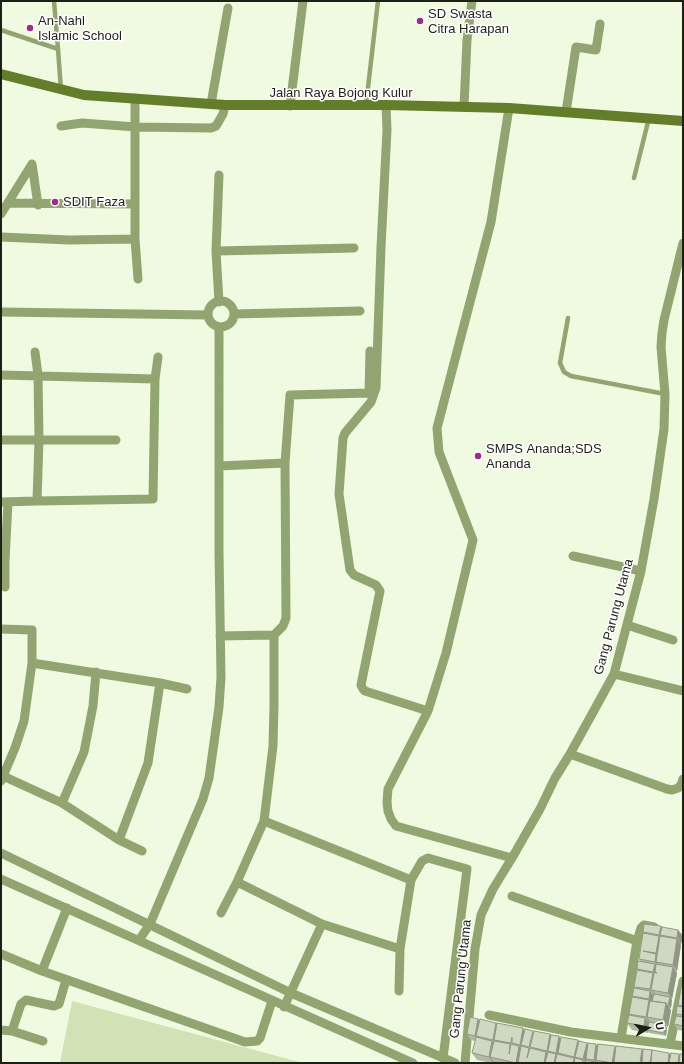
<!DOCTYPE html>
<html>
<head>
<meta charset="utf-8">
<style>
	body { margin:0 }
	#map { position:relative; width:684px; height:1064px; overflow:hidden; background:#f0fae1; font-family:Arial,sans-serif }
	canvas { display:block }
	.frame { position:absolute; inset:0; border:2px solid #1d2017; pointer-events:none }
	.north { position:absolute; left:628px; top:1008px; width:40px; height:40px; -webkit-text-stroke:3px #fff; paint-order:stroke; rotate:80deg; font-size:11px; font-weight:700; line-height:16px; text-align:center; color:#1d2017 }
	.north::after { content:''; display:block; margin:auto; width:14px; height:18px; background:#1d2017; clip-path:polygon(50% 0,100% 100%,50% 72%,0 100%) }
</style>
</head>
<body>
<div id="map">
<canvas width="684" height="1064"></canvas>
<div class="frame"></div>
<div class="north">U</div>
</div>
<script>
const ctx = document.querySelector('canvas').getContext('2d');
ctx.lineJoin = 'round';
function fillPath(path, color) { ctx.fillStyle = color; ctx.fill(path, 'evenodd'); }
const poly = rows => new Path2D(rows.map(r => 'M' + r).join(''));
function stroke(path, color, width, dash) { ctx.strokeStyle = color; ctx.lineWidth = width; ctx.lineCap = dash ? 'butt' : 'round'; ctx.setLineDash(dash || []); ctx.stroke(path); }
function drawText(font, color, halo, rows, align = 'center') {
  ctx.font = font + ' Arial,sans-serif'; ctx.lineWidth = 3; ctx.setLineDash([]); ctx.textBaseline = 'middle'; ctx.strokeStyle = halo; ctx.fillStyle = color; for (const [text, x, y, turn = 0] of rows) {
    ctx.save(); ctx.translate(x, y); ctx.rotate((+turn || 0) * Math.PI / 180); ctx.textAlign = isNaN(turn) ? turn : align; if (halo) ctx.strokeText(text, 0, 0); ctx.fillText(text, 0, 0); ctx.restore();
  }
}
fillPath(poly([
	[72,1001,303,1063,60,1063]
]), '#d1e3b4');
stroke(poly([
	[54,1,58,49,61,90],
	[1,30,58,49],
	[366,105,378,1],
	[634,178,649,118],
	[568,318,560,363,564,372,571,376,665,394]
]), '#92a571', 4.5);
stroke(poly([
	[135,98,135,239,138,279],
	[211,104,228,8],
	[386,105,387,130,381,247,376,388,371,402,345,433,343,438,339,494,350,570,354,575,376,585,380,591,361,685,363,689,365,691,428,711],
	[290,106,303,1],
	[464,107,467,40,472,1],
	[509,108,491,222,437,428,439,452,473,540,446,653,428,711,388,789,387,802,388,811,391,819,396,826,512,858],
	[566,112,576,47,596,50,600,24],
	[61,126,82,123,136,127,211,128,216,126,223,114,225,105],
	[32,164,38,205],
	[8,203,134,204],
	[1,214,32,164],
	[1,237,69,240,135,239],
	[216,251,354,248],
	'208 314a13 13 0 1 1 26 0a13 13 0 1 1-26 0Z',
	[219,302,216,251,219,175],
	[1,312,208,315],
	[234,314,360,311],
	[35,352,38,375,39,440,37,501],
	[1,375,155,379],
	[1,440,116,440],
	[219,466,285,463],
	[1,502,37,501,153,499,155,379,158,357],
	[573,556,641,571],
	[5,587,5,561,8,502],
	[627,625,673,640],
	[1,629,32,630,32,663,24,721,15,748,1,781],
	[220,636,274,635,283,626,286,618,285,463,290,395,369,393,370,351],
	[32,663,160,683,187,689],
	[614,674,683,691],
	[570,754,667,789,672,790,678,788,681,785,683,779],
	[1,775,62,803,119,840,142,851],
	[62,803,84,752,93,706,96,672],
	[264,821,411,880],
	[119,840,148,763,160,683],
	[1,853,291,993,455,1063],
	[1,879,413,1063],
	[237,882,322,924,400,949],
	[512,896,637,941],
	[221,913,237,882,264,821,273,746,274,706,274,635],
	[139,940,150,924,203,799,209,778,219,707,221,677,219,552,219,327],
	[1,954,42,971,245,1042,257,1041,260,1038,272,1001],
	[42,971,67,908],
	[399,991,400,949,411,880,422,861,428,858,467,869,443,1058],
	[284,1007,322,924],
	[489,1015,571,1032,683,1046],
	[1,1030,12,1031,21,1004,26,1000,54,1006,59,1004,66,980],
	[12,1031,43,1041],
	[621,1038,637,941,641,928,644,925,654,927],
	[670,1044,683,981],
	[465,1063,475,949,481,915,493,889,512,858,540,809,555,778,570,754,614,674,641,571,654,499,664,429,665,394,661,347,662,333,664,320,683,243]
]), '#92a571', 9);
stroke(poly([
	[1,74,84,95,225,105,386,105,509,108,683,121]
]), '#647d2a', 10);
fillPath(poly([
	[662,928,678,930,683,936,681,944,680,944,681,945,677,971,676,971,677,973,672,999,671,999,672,1000,671,1008,669,1008,671,1010,668,1027,666,1026,667,1028,666,1036,649,1033,648,1032,648,1033,632,1030,627,1023,630,1016,629,1014,633,998,632,996,635,988,634,987,638,970,637,969,640,961,639,959,644,933,643,932],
	[683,979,683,1031,678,1030,674,1024,677,1016,676,1014,679,1006,678,1005,682,988,681,987],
	[478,1019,479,1021,496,1023,497,1024,523,1028,524,1030,533,1031,551,1036,579,1042,588,1044,597,1045,615,1046,616,1048,642,1049,643,1051,652,1050,652,1051,670,1054,683,1063,494,1063,494,1062,493,1063,492,1063,477,1060,472,1053,475,1041,471,1040,467,1034]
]), '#b2baa5');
fillPath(poly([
	[661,926,665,933,660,935,664,940,664,941,659,935],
	[678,930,683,936,681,944,677,938],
	[659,936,663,942,661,959,656,953],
	[677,939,681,945,677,971,673,965],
	[656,954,661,960,656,962,660,967,659,968,655,962],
	[655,964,659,970,655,972,658,977,658,978,653,972],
	[673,967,677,973,672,999,668,993],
	[653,973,658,979,651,990,655,994,655,996,650,989],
	[650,991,654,997,653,1005,649,999],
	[670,997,672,1000,671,1008,668,1005],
	[649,1000,653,1007,647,1017,650,1022,650,1024,646,1017],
	[666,1003,671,1010,668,1027,663,1020],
	[645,1018,650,1024,647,1030,648,1032,648,1033,644,1026],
	[478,1019,483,1025,476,1036,479,1041,479,1042,475,1036],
	[496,1023,501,1029,494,1040,497,1045,497,1046,493,1040],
	[665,1025,667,1028,666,1036,664,1033],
	[523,1028,528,1035,521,1045,524,1050,524,1051,520,1045],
	[550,1034,555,1041,548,1051,551,1056,551,1057,547,1051],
	[559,1036,564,1043,558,1053,561,1058,560,1059,556,1053],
	[578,1040,582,1047,575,1057,579,1062,579,1063,574,1057],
	[492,1041,497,1047,490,1057,494,1062,493,1063,489,1057],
	[587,1043,591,1049,586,1059,588,1062,586,1063,583,1059],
	[596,1044,601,1050,596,1060,597,1063,596,1063,594,1060],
	[519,1046,524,1052,518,1063,516,1063],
	[615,1046,619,1052,618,1063,612,1063],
	[642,1049,646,1055,645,1063,640,1063],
	[546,1052,551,1058,550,1063,544,1063],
	[669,1053,674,1059,673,1063,668,1063],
	[556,1054,560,1060,559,1063,554,1063],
	[679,1054,683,1060,683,1063,678,1063]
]), '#919786');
const building = poly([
	[644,924,661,926,659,935,643,932,644,924],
	[662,927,678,930,677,938,660,935,662,927],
	[643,933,659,936,656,953,643,951,656,954,655,962,639,959,643,933],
	[660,936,677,939,673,965,656,962,660,936],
	[638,961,655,964,653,972,637,969,638,961],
	[656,964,673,967,668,993,651,990,654,973,657,973,655,972,656,964],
	[637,970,653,973,650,989,634,987,637,970],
	[683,979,683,987,681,987,683,979],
	[634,988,650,991,649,999,632,996,634,988],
	[681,988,683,988,683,1006,678,1005,681,988],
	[654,994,670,997,668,1005,667,1005,666,1003,652,1001,654,994],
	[632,997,649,1000,646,1017,629,1014,632,997],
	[650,1001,666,1003,663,1020,647,1017,650,1001],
	[677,1006,683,1007,683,1015,676,1014,677,1006],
	[629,1015,645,1018,644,1026,627,1023,629,1015],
	[676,1016,683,1017,683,1026,674,1024,676,1016],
	[470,1017,478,1019,475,1036,467,1034,470,1017],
	[480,1019,496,1023,493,1040,476,1036,480,1019],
	[649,1022,665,1025,664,1033,647,1030,649,1022],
	[497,1023,523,1028,520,1045,512,1043,512,1037,511,1043,494,1040,497,1023],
	[525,1029,533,1031,529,1047,521,1045,525,1029],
	[534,1031,550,1034,547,1051,530,1047,534,1031],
	[551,1035,559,1036,556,1053,548,1051,551,1035],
	[476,1037,492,1041,489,1057,472,1053,476,1037],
	[561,1037,578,1040,574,1057,558,1053,561,1037],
	[494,1041,510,1044,509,1054,511,1044,519,1046,516,1063,490,1057,494,1041],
	[579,1041,587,1043,583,1059,575,1057,579,1041],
	[588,1043,596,1044,594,1060,586,1059,588,1043],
	[598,1044,615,1046,612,1063,596,1060,598,1044],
	[521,1046,529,1048,527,1058,530,1048,546,1052,544,1063,518,1063,521,1046],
	[616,1046,642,1049,640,1063,614,1063,616,1046],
	[643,1049,652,1050,650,1063,642,1063,643,1049],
	[652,1050,669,1053,668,1063,651,1063,652,1050],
	[548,1052,556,1054,554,1063,545,1063,548,1052],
	[671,1053,679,1054,678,1063,669,1063,671,1053],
	[557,1054,574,1058,573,1063,555,1063,557,1054],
	[680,1054,683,1054,683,1063,679,1063,680,1054],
	[575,1058,583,1060,582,1063,574,1063,575,1058],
	[586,1060,594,1062,594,1063,586,1063,586,1060],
	[595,1062,605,1063,595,1063,595,1062]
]);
fillPath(building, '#cfd8c0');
stroke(building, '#919786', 1);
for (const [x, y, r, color] of [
	[420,21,4,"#9c2d8c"],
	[30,28,4,"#9c2d8c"],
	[55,202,4,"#9c2d8c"],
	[478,456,4,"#9c2d8c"]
]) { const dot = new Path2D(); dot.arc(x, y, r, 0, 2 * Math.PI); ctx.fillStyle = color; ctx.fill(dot); stroke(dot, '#fff', 1.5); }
drawText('13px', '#1d2017', '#fff', [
	["SD Swasta",428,14],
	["Citra Harapan",428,29],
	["An-Nahl",38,21],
	["Islamic School",38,36],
	["SDIT Faza",63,202],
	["SMPS Ananda;SDS",486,449],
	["Ananda",486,464]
], 'left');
drawText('13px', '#1d2017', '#fff', [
	["Jalan Raya Bojong Kulur",341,93],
	["Gang Parung Utama",614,617,-75],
	["Gang Parung Utama",461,979,-84]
]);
</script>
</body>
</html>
